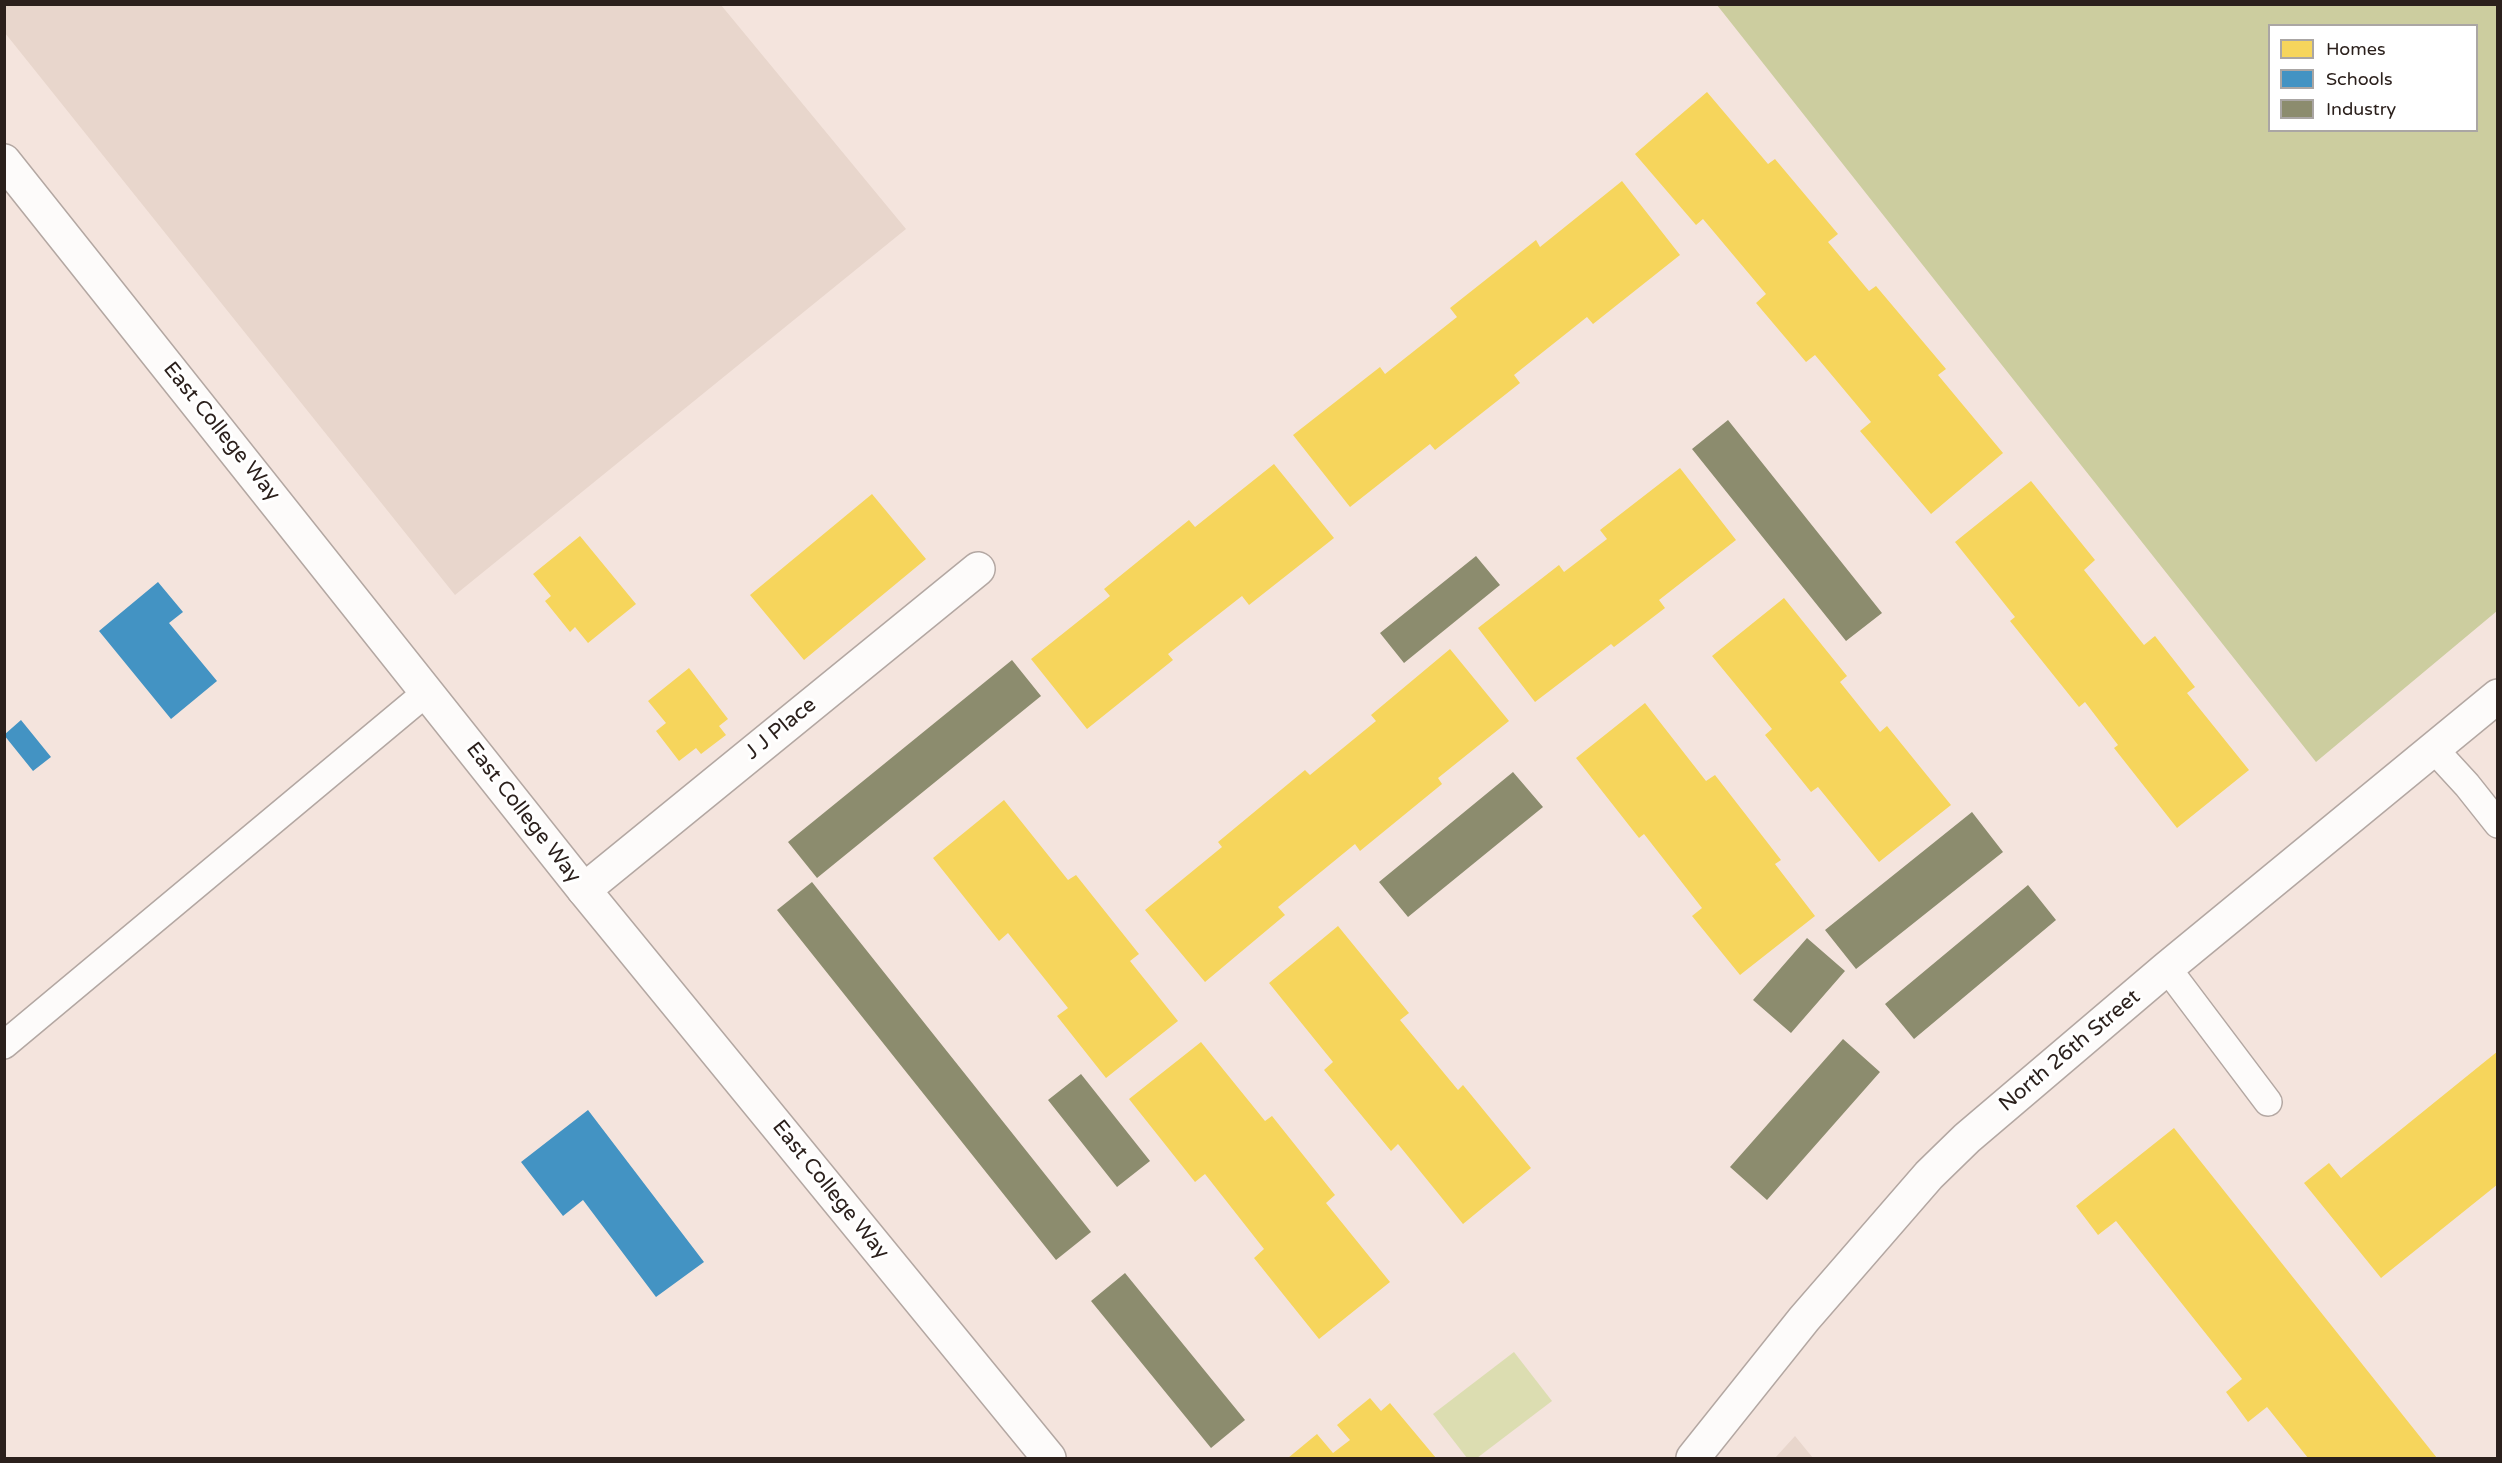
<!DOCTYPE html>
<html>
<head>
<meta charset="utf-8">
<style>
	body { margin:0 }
	#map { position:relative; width:2502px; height:1463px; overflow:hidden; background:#f4e4dd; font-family:"Varela Round",sans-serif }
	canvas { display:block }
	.frame { position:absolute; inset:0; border:6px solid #2b201c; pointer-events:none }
	.legend { position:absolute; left:2268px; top:24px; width:210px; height:108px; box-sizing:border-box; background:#fff; border:2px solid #aaa6a4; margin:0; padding:8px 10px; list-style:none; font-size:18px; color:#2b201c }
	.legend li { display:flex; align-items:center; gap:12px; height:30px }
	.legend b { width:30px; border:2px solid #aaa6a4 }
</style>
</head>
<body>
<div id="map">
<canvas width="2502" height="1463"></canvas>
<div class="frame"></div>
<ul class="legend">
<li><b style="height:16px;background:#f6d55c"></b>Homes</li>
<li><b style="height:16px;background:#4393c3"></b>Schools</li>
<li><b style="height:16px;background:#8c8c6e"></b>Industry</li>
</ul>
</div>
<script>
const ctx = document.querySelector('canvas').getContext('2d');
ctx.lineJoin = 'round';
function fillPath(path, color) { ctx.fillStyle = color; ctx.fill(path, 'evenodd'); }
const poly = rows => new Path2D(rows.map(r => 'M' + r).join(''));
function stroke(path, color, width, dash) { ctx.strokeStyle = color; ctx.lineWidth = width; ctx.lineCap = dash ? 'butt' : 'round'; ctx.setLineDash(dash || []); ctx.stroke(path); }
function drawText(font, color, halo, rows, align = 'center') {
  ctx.font = font + ' "Varela Round",sans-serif'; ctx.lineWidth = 6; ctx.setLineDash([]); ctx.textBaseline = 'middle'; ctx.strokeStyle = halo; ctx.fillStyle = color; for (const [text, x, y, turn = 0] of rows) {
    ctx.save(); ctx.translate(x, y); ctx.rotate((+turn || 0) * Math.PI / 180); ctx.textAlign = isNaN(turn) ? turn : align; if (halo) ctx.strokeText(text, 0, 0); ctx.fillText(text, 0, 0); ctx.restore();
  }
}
fillPath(poly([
	[4,5,721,5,906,229,455,595,5,33],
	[1795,1436,1813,1458,1775,1458]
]), '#e8d6cc');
fillPath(poly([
	[1514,1352,1552,1401,1477,1458,1467,1458,1433,1414]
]), '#dcddb1');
fillPath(poly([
	[1717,5,2497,5,2497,611,2316,762],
	[2270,26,2476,26,2476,130,2270,130]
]), '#cccd9f');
fillPath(poly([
	[1707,92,1768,164,1775,159,1838,234,1828,242,1869,291,1876,286,1946,369,1938,375,2003,453,1931,514,1860,431,1871,422,1815,355,1806,362,1756,303,1766,294,1703,219,1696,225,1635,154],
	[1622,181,1680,255,1593,324,1587,317,1514,375,1520,383,1435,450,1430,444,1350,507,1293,435,1380,367,1385,374,1457,317,1450,308,1536,240,1540,247],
	[1274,464,1334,538,1249,605,1242,596,1168,654,1173,660,1087,729,1031,659,1110,596,1104,589,1189,520,1195,527],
	[1680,468,1736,540,1659,600,1665,608,1614,647,1611,644,1535,702,1478,628,1559,565,1564,572,1607,539,1600,530],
	[2031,481,2095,560,2084,570,2144,645,2155,636,2195,687,2187,693,2249,770,2177,828,2114,748,2118,745,2085,702,2079,707,2010,621,2015,617,1955,542],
	[872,494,926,559,804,660,750,595],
	[580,536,636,604,588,643,575,627,570,632,545,601,551,596,533,574],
	[1784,598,1847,676,1840,682,1880,732,1887,726,1951,805,1879,862,1818,787,1811,792,1765,735,1772,729,1712,656],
	[1450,649,1509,721,1438,778,1442,784,1360,851,1355,844,1278,907,1285,915,1205,982,1145,910,1222,847,1218,842,1305,770,1310,775,1376,721,1371,715],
	[689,668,728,719,719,726,726,735,701,754,696,748,679,761,656,731,666,723,648,701],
	[1645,703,1706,781,1715,775,1781,860,1775,864,1815,916,1740,975,1692,916,1702,908,1644,834,1639,838,1576,758],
	[1004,800,1068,880,1076,875,1139,954,1130,961,1178,1021,1106,1078,1057,1016,1068,1008,1008,933,999,941,933,858],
	[1338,926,1409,1013,1400,1020,1458,1090,1463,1085,1531,1168,1463,1224,1398,1144,1391,1151,1324,1070,1333,1062,1269,983],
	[1201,1042,1265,1121,1272,1116,1335,1195,1326,1203,1390,1282,1319,1339,1254,1258,1264,1249,1205,1174,1195,1182,1129,1099],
	[2498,1051,2498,1184,2381,1278,2304,1183,2329,1163,2341,1178],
	[2174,1128,2437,1458,2308,1458,2267,1407,2248,1422,2226,1392,2242,1379,2116,1221,2098,1235,2076,1206],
	[1370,1398,1381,1411,1390,1403,1436,1458,1288,1458,1317,1434,1333,1453,1350,1440,1337,1425]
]), '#f6d55c');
fillPath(poly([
	[158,582,183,612,169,623,217,681,171,719,99,631],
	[21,720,51,757,33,771,4,735],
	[588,1110,704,1262,656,1297,583,1200,563,1216,521,1162]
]), '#4393c3');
fillPath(poly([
	[1728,420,1882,613,1846,641,1692,449],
	[1476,556,1500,585,1404,663,1380,633],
	[1012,660,1041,696,817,878,788,842],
	[1513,772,1543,807,1408,917,1379,882],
	[1972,812,2003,852,1856,969,1825,930],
	[812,882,1091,1232,1056,1260,777,910],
	[2028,885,2056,920,1914,1039,1885,1004],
	[1807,938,1845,971,1791,1033,1753,1000],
	[1843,1039,1880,1072,1767,1200,1730,1167],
	[1081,1074,1150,1161,1117,1187,1048,1100],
	[1125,1273,1245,1420,1211,1448,1091,1301]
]), '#8c8c6e');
const lane = poly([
	[2433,748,2467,785,2498,824],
	[2167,968,2268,1102],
	[4,1045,427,692]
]);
const street = poly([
	[584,890,978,569],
	[1693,1458,1804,1319,1929,1175,1967,1138,2167,968,2498,696]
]);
const secondary = poly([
	[4,161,584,890,1049,1458]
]);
stroke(lane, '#b3a7a2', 30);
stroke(street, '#b3a7a2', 36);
stroke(secondary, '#b3a7a2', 36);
stroke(lane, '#fdfbfa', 27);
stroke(street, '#fdfbfa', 33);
stroke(secondary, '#fdfbfa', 33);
drawText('21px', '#2b201c', '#fff', [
	["East College Way",221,432,51],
	["J J Place",781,729,-39],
	["East College Way",523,813,52],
	["North 26th Street",2070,1051,-40],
	["East College Way",830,1190,51]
]);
</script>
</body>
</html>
